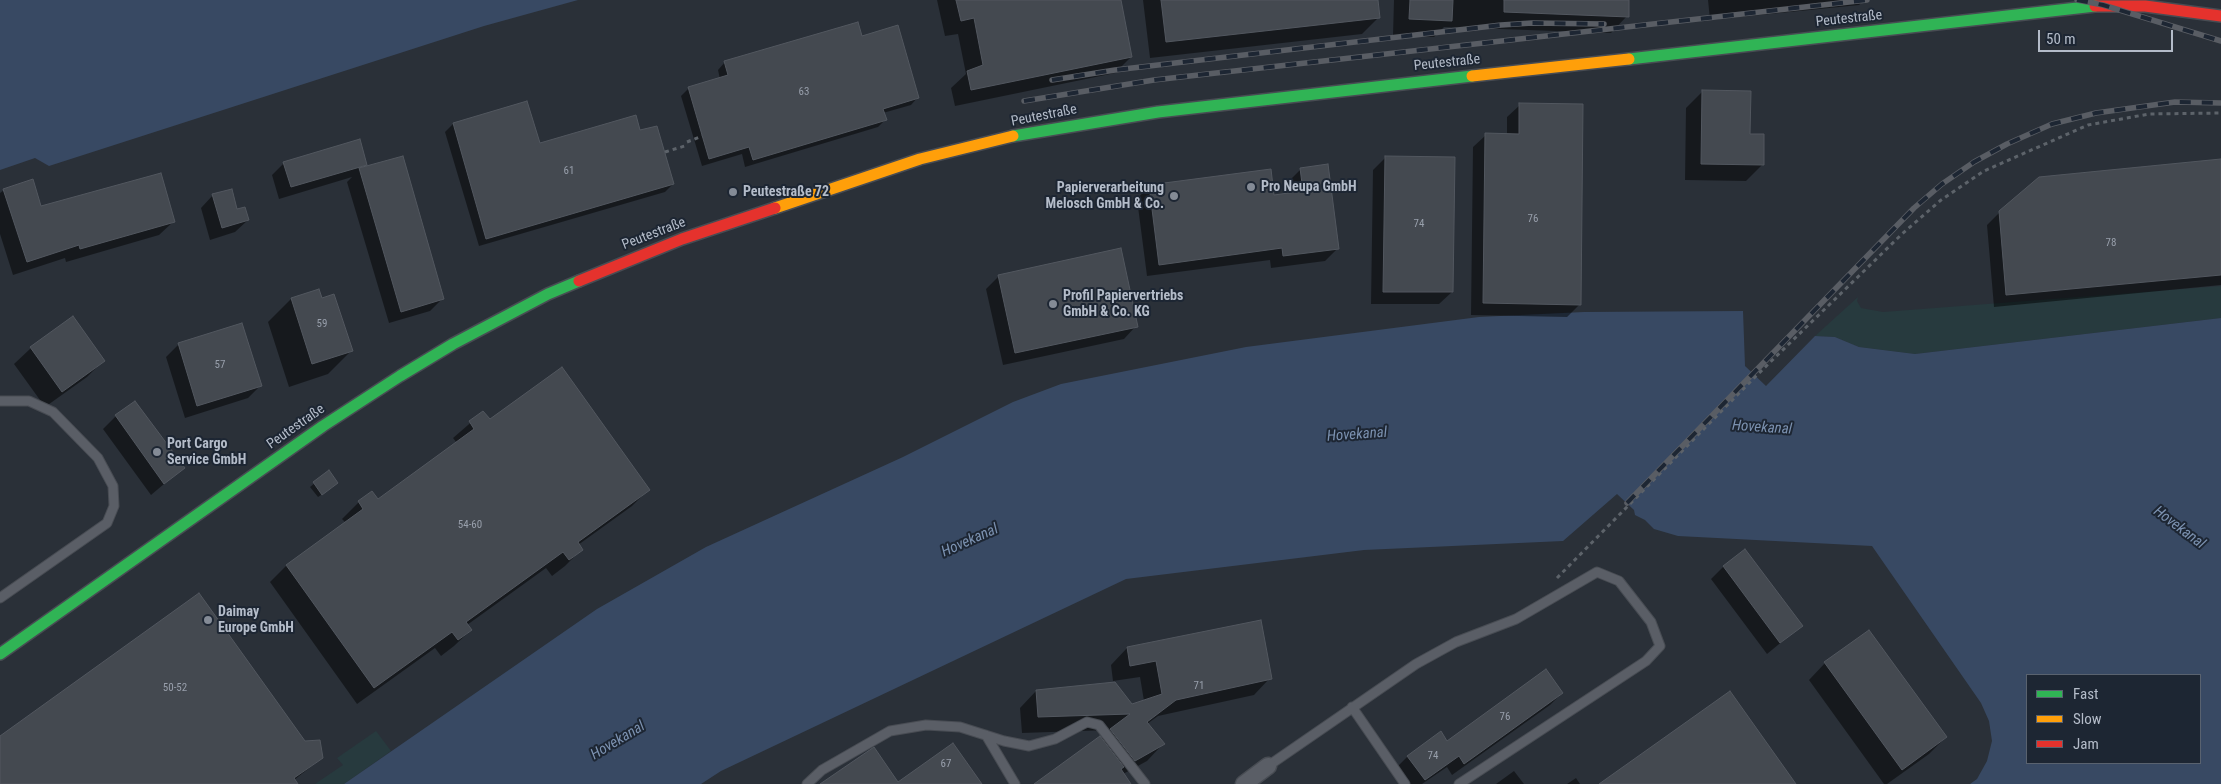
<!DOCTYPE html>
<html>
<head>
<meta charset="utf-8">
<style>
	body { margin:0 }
	#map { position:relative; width:2221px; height:784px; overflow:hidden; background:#2a3038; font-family:"Roboto Condensed",sans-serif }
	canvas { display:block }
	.legend { position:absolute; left:2026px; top:674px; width:175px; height:90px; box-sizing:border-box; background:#1d2633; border:1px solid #59626f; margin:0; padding:6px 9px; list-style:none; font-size:15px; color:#b4bcc9 }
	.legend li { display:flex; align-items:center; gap:10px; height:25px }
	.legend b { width:25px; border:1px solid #59626f }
	.scale { position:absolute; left:2038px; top:30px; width:135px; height:22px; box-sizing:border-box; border:2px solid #b4bcc9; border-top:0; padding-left:6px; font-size:15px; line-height:18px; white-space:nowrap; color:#b4bcc9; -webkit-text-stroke:4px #1d2633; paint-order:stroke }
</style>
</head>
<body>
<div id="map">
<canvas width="2221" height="784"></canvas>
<ul class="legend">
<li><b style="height:6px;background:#30b455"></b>Fast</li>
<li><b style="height:6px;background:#ff9f0a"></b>Slow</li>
<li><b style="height:6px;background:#e5322d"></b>Jam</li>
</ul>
<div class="scale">50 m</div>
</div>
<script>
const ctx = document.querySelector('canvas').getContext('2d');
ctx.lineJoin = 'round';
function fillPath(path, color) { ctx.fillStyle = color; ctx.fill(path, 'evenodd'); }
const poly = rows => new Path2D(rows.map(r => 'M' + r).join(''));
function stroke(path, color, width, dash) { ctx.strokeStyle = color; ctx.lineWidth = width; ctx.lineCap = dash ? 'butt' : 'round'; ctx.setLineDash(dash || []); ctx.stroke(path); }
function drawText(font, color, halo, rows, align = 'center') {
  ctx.font = font + ' "Roboto Condensed",sans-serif'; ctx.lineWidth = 4; ctx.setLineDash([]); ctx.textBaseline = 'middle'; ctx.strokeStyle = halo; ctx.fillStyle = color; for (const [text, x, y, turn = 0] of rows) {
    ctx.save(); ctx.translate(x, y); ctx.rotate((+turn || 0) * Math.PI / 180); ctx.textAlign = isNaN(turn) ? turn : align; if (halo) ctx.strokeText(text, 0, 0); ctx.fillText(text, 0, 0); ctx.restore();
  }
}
fillPath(poly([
	[2221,286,2221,318,1915,354,1859,347,1835,337,1815,336,1858,297,1857,301,1861,308,1883,312],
	[376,731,391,751,344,784,315,784,343,765,337,758]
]), '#273a3e');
fillPath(poly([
	[0,0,578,0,484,26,49,166,35,158,0,170],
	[1743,311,1745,366,1766,386,1815,336,1835,337,1859,347,1915,354,2221,318,2221,784,1970,784,1977,779,1987,761,1992,741,1989,721,1981,703,1872,546,1678,536,1654,529,1645,520,1635,515,1634,510,1617,494,1563,541,1364,550,1126,579,721,771,701,784,344,784,597,609,706,547,903,457,1013,402,1061,384,1246,347,1479,317,1584,312],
	[2027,675,2200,675,2200,763,2027,763]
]), '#384963');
fillPath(poly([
	[937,0,1104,0,1131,57,1115,73,955,106,951,88,966,74,958,34,945,36],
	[1143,0,1377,0,1379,17,1362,34,1150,58],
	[1394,0,1628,0,1627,16,1611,33,1444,27,1434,37,1393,35],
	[1708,0,1864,0,1859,5,1710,20],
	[861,38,918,97,911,105,883,113,885,120,878,127,745,167,742,154,702,166,681,96,689,88,720,79,718,70,725,62],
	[1703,91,1749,135,1763,164,1746,181,1685,180,1686,108],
	[1520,105,1580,304,1567,317,1471,315,1473,147,1486,135,1507,135,1507,117],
	[453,124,539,145,640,132,673,184,665,192,479,246,445,132],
	[1385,158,1452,292,1439,304,1371,304,1373,170],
	[2221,160,2221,285,1994,307,1987,225,2000,212],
	[284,163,365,164,361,169,443,298,430,311,389,323,347,182,352,177,279,199,272,175],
	[1301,169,1338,248,1325,261,1271,268,1270,260,1147,276,1137,199,1149,186,1273,196,1290,194,1288,182],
	[4,190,41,208,173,222,159,235,66,262,65,258,13,275,0,234,0,193],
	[213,195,248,220,235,232,210,240,201,208],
	[999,276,1136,326,1124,339,1003,365,986,289],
	[291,299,351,351,328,374,289,387,268,322],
	[179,344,260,386,248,398,185,418,166,357],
	[31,348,103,361,87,377,45,407,14,364],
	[135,402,183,468,151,495,103,429,116,416],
	[483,412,490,421,648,490,632,506,578,545,582,549,565,566,552,576,546,568,467,625,471,630,454,646,441,656,435,648,357,704,270,582,286,566,346,523,342,519,359,502,372,493,377,500,457,443,453,438],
	[328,472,333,487,318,497,310,487],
	[1724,566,1801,626,1767,654,1711,579],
	[1127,648,1270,678,1254,695,1158,716,1147,724,1163,744,1147,761,1123,774,1123,784,1038,784,1101,739,1110,730,1022,733,1020,708,1036,691,1131,706,1144,701,1140,677,1113,681,1111,665],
	[1825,663,1946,737,1929,754,1887,784,1884,784,1809,680],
	[1562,693,1550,705,1452,775,1447,767,1422,784,1408,784,1396,768,1408,756,1447,742],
	[0,738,322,758,294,780,297,784,0,784],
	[1514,771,1524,784,1496,784],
	[1576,778,1580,784,1567,784]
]), '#0007');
const building = poly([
	[956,0,1121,0,1132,57,971,90,967,71,983,65,974,18,961,21,956,0],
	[1161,0,1378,0,1380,18,1166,42,1161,0],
	[1410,0,1453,0,1452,21,1409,19,1410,0],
	[1504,0,1629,0,1629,17,1504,12,1504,0],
	[858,22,862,36,898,25,919,98,883,109,887,120,753,160,749,147,709,159,688,87,728,75,724,61,858,22],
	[1702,90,1751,91,1750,134,1764,134,1764,165,1701,164,1702,90],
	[527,101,540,143,636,115,640,130,657,126,674,184,486,239,453,123,527,101],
	[1519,103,1583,104,1581,305,1483,303,1485,133,1519,134,1519,103],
	[360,139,367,165,291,187,283,162,360,139],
	[403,156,444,299,401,312,359,168,403,156],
	[1385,156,1455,157,1453,292,1383,292,1385,156],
	[2221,159,2221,275,2006,295,1999,211,2039,177,2221,159],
	[1328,164,1339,249,1283,256,1282,248,1159,265,1149,185,1271,169,1274,195,1303,191,1300,168,1328,164],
	[161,173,175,222,80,249,79,245,27,262,3,189,33,179,41,206,161,173],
	[232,189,237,209,245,207,249,220,222,228,212,194,232,189],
	[1121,248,1138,327,1015,353,998,275,1121,248],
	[319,289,322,298,334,294,353,351,312,364,291,298,319,289],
	[73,316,105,361,62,392,30,347,73,316],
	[242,323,262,386,197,406,178,343,242,323],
	[562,367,650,490,578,542,583,550,569,560,563,552,466,622,472,630,458,640,452,632,374,688,286,565,363,509,358,501,372,491,378,499,474,429,469,421,483,411,490,419,562,367],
	[135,401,185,468,164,484,115,415,135,401],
	[329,470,338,483,322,495,313,482,329,470],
	[1745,549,1803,626,1780,643,1723,566,1745,549],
	[199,593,305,741,320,740,323,758,294,778,298,784,0,784,0,736,199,593],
	[1261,620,1272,679,1176,700,1147,722,1165,744,1135,761,1110,729,1130,714,1038,717,1036,690,1115,682,1132,704,1162,694,1156,661,1130,666,1127,647,1261,620],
	[1869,630,1947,737,1902,770,1824,662,1869,630],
	[1546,669,1563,693,1464,764,1459,756,1425,780,1407,756,1441,731,1447,741,1546,669],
	[1730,691,1796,784,1599,784,1730,691],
	[1100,736,1124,767,1121,769,1131,784,1034,784,1100,736],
	[953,743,982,784,820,784,874,747,898,782,953,743]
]);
fillPath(building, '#444950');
stroke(building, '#52575f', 1);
const lane = poly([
	[0,401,29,401,53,412,98,458,113,486,114,506,107,523,0,598],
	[1352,707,1405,784],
	[986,735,1015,784],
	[1268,766,1416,664,1456,642,1516,619,1597,572,1619,581,1651,622,1660,646,1646,661,1459,784],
	[807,784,822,770,890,731,926,725,960,727,1004,741,1029,746,1055,739,1087,722,1099,725,1145,784]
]);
const street = poly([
	[1244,784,1268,766]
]);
const fast = poly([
	[1629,59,2095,6],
	[1013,136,1158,112,1472,76],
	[0,654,323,426,400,376,453,344,548,294,579,281]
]);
const slow = poly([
	[1472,76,1629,59],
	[775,208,920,159,1013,136]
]);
const jam = poly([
	[2095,6,2145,6,2221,16],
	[579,281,682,239,775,208]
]);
stroke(lane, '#484c53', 11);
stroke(street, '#484c53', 19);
stroke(fast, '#484c53', 14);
stroke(slow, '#484c53', 14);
stroke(jam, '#484c53', 14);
stroke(poly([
	[687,142,702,136],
	[665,152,688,145],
	[1557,578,1756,376,1902,234,1941,200,1984,171,2088,125,2149,114,2221,113]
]), '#5d636a', 3, [4, 4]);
stroke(lane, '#5a5e66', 9);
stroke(street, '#5a5e66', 16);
stroke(fast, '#30b455', 11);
stroke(slow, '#ff9f0a', 11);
stroke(jam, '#e5322d', 11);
const rail = poly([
	[2077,0,2103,5,2221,41],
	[1052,80,1115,70,1501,25,1532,23,1604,24],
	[1024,101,1154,80,1867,0],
	[1627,503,1914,208,1942,184,1974,162,2007,144,2052,124,2096,113,2175,102,2221,103]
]);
stroke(rail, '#595d64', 5.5);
stroke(rail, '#1d2633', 4, [11]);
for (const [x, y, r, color] of [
	[1251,187,5,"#848b96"],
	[733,192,5,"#848b96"],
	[1174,196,5,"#848b96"],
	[1053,304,5,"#848b96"],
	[157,452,5,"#848b96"],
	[208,620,5,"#848b96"]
]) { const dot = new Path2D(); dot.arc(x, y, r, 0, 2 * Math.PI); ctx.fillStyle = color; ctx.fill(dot); stroke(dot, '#1d2633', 2); }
drawText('11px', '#989fab', null, [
	["63",804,92],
	["61",569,171],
	["76",1533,219],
	["74",1419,224],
	["78",2111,243],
	["59",322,324],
	["57",220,365],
	["54-60",470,525],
	["71",1199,686],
	["50-52",175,688],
	["76",1505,717],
	["74",1433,756],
	["67",946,764]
]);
drawText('14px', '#b4bcc9', '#1d2633', [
	["Peutestraße",1849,19,-6],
	["Peutestraße",1447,63,-6],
	["Peutestraße",1044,116,-11],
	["Peutestraße",654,234,-21],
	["Peutestraße",296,427,-35]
]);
drawText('bold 14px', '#b4bcc9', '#1d2633', [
	["Pro Neupa GmbH",1261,187],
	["Papierverarbeitung",1164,188,"right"],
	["Melosch GmbH & Co.",1164,204,"right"],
	["Peutestraße 72",743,192],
	["Profil Papiervertriebs",1063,296],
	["GmbH & Co. KG",1063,312],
	["Port Cargo",167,444],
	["Service GmbH",167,460],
	["Daimay",218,612],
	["Europe GmbH",218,628]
], 'left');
drawText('italic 15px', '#7c92b1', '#1d2633', [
	["Hovekanal",1762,428,4],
	["Hovekanal",1357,435,-4],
	["Hovekanal",2179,528,37],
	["Hovekanal",970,541,-24],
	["Hovekanal",618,741,-31]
]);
</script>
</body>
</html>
